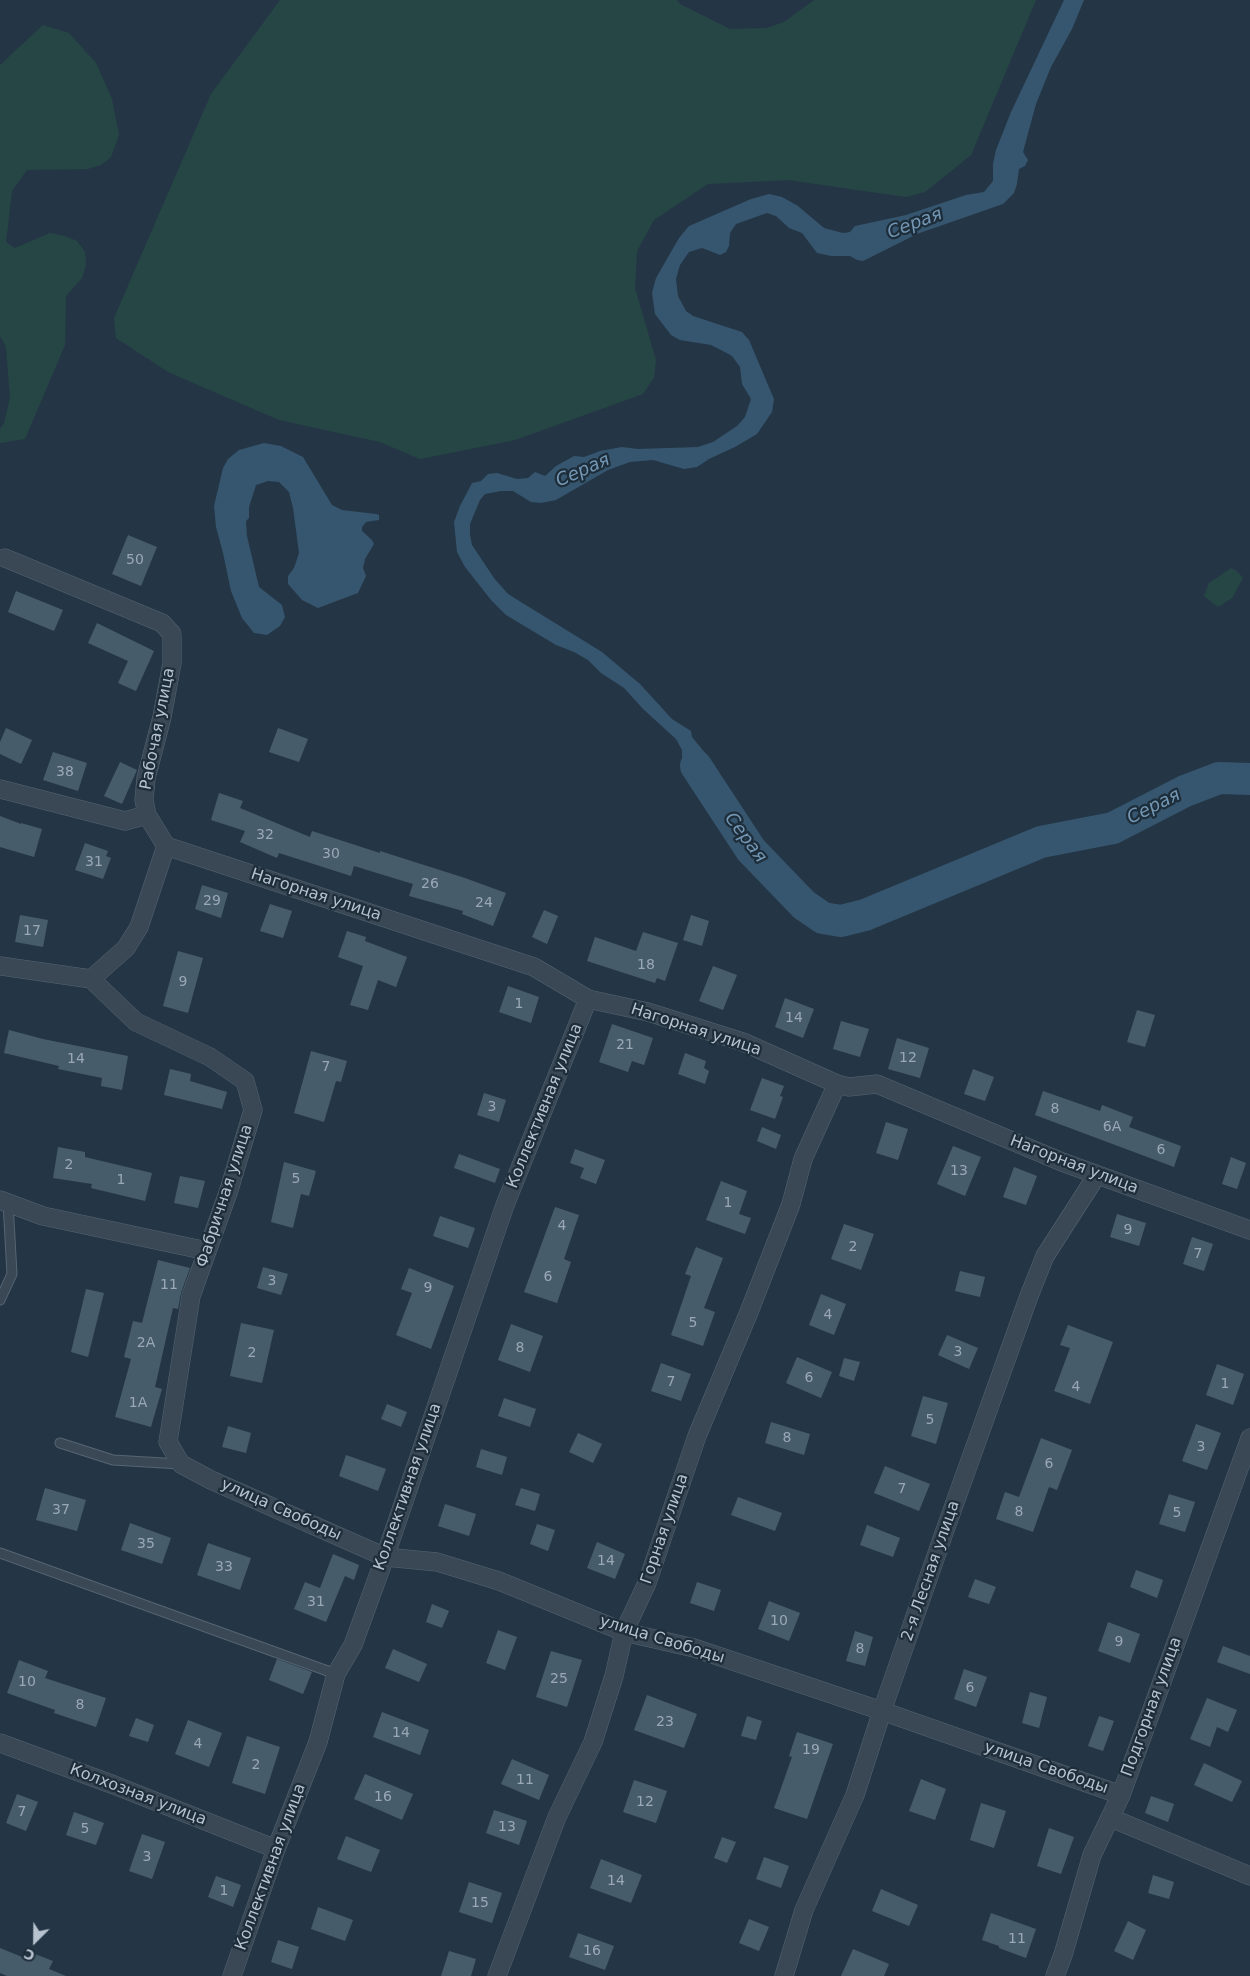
<!DOCTYPE html>
<html>
<head>
<meta charset="utf-8">
<style>
	body { margin:0 }
	#map { position:relative; width:1250px; height:1976px; overflow:hidden; background:#243645; font-family:"DejaVu Sans",sans-serif }
	canvas { display:block }
	.north { position:absolute; left:10px; top:1916px; width:50px; height:50px; -webkit-text-stroke:4px #1d2d3a; paint-order:stroke; rotate:203deg; font-size:14px; font-weight:700; line-height:20px; text-align:center; color:#b6c2ce }
	.north::after { content:''; display:block; margin:auto; width:18px; height:22px; background:#b6c2ce; clip-path:polygon(50% 0,100% 100%,50% 72%,0 100%) }
</style>
</head>
<body>
<div id="map">
<canvas width="1250" height="1976"></canvas>
<div class="north">С</div>
</div>
<script>
const ctx = document.querySelector('canvas').getContext('2d');
ctx.lineJoin = 'round';
function fillPath(path, color) { ctx.fillStyle = color; ctx.fill(path, 'evenodd'); }
const poly = rows => new Path2D(rows.map(r => 'M' + r).join(''));
function stroke(path, color, width, dash) { ctx.strokeStyle = color; ctx.lineWidth = width; ctx.lineCap = dash ? 'butt' : 'round'; ctx.setLineDash(dash || []); ctx.stroke(path); }
function drawText(font, color, halo, rows, align = 'center') {
  ctx.font = font + ' "DejaVu Sans",sans-serif'; ctx.lineWidth = 4.5; ctx.setLineDash([]); ctx.textBaseline = 'middle'; ctx.strokeStyle = halo; ctx.fillStyle = color; for (const [text, x, y, turn = 0] of rows) {
    ctx.save(); ctx.translate(x, y); ctx.rotate((+turn || 0) * Math.PI / 180); ctx.textAlign = isNaN(turn) ? turn : align; if (halo) ctx.strokeText(text, 0, 0); ctx.fillText(text, 0, 0); ctx.restore();
  }
}
fillPath(poly([
	[280,0,677,0,680,4,730,29,767,28,784,22,814,0,1036,0,971,155,925,192,906,197,788,180,708,184,654,220,637,251,635,288,656,360,654,378,643,394,515,440,420,459,380,442,279,420,168,372,116,338,114,318,211,94],
	[43,25,69,33,96,63,112,99,119,135,111,157,101,165,88,169,27,170,12,191,6,242,15,248,50,233,65,236,77,241,85,252,86,265,82,278,66,296,65,345,25,439,0,443,0,429,4,423,10,398,6,347,0,336,0,65],
	[1231,568,1237,571,1243,578,1232,598,1218,607,1204,596,1209,583]
]), '#264645');
fillPath(poly([
	[1064,0,1084,0,1072,29,1051,67,1036,104,1023,152,1028,160,1025,166,1019,169,1017,184,1014,193,1003,204,917,234,863,261,857,260,850,256,831,256,817,253,802,233,789,228,776,216,767,213,736,224,730,233,729,246,726,252,720,255,702,248,689,252,680,265,676,279,678,296,686,311,693,316,742,332,749,340,774,399,772,412,757,434,735,447,709,459,697,467,684,469,653,460,630,462,608,470,556,500,541,503,531,502,513,491,501,491,485,494,480,500,470,524,470,535,472,545,494,578,508,594,602,652,640,684,672,719,691,731,692,737,706,754,705,766,710,775,726,797,715,807,682,763,682,750,676,739,643,709,624,688,601,673,588,660,574,652,556,645,506,615,491,600,465,567,457,552,454,522,460,506,472,483,481,481,488,474,497,473,517,479,528,478,535,472,545,476,556,466,574,456,584,457,600,451,622,447,638,449,698,447,713,442,737,426,745,417,751,399,742,384,740,367,732,356,721,350,711,345,680,340,671,335,655,314,652,293,656,278,679,238,689,226,751,199,769,194,782,197,798,206,824,228,843,233,850,232,855,226,906,215,966,195,984,192,993,181,993,164,996,150,1011,112],
	[264,443,281,446,303,457,332,505,342,510,376,514,379,515,379,520,366,522,362,527,362,531,372,540,374,544,365,559,363,568,366,576,358,593,318,608,302,600,288,584,288,576,294,568,299,553,293,508,289,492,279,482,268,481,256,485,249,507,249,518,246,521,247,536,259,587,282,605,285,617,280,626,267,635,254,633,242,618,231,591,223,553,216,527,214,506,223,468,228,459,239,450]
]), '#36556e');
stroke(poly([
	[696,766,751,850,804,905,823,918,841,921,865,915,1041,842,1113,828,1185,791,1219,778,1250,779]
]), '#36556e', 32);
fillPath(poly([
	[128,535,157,547,141,586,112,574],
	[16,591,63,610,54,631,8,612],
	[97,623,154,651,136,691,118,683,128,661,88,643],
	[6,728,32,740,21,764,0,754,0,742],
	[278,728,308,739,299,762,269,752],
	[53,752,87,763,78,791,43,780],
	[120,762,137,770,122,804,104,796],
	[219,793,243,801,240,808,310,837,312,831,380,853,380,851,465,878,506,893,493,926,462,914,463,911,409,896,413,884,354,866,351,876,279,853,277,858,240,842,245,831,211,820],
	[0,816,21,824,21,823,42,829,34,857,0,847],
	[85,843,108,851,106,856,111,858,103,879,75,870],
	[202,885,228,893,221,918,195,909],
	[270,904,292,911,283,938,260,931],
	[544,910,558,916,547,944,532,937],
	[20,915,48,920,43,947,15,942],
	[691,915,709,921,702,946,683,940],
	[347,931,366,937,365,941,407,957,396,987,378,980,368,1010,350,1005,363,966,338,957],
	[643,932,678,943,665,981,657,978,655,983,587,961,595,937,636,951],
	[178,951,203,958,188,1013,163,1006],
	[713,966,737,975,723,1010,699,1001],
	[508,986,539,997,531,1023,499,1012],
	[785,998,814,1009,803,1038,775,1027],
	[1137,1010,1155,1015,1145,1047,1127,1042],
	[841,1021,869,1029,860,1057,833,1049],
	[612,1024,653,1038,644,1065,632,1061,628,1072,599,1062],
	[9,1030,43,1039,128,1056,122,1090,101,1086,102,1078,58,1069,59,1066,4,1053],
	[897,1038,929,1048,920,1078,888,1069],
	[311,1051,347,1061,341,1082,336,1081,324,1122,294,1113],
	[685,1053,706,1061,704,1068,709,1071,705,1084,678,1074],
	[170,1069,191,1074,190,1081,227,1092,222,1109,164,1095],
	[973,1069,994,1077,985,1101,964,1094],
	[762,1078,784,1086,780,1096,783,1097,775,1119,750,1110],
	[1043,1091,1100,1111,1102,1105,1133,1117,1129,1127,1181,1146,1174,1167,1035,1115],
	[484,1093,506,1100,499,1122,477,1115],
	[886,1122,908,1129,898,1160,876,1153],
	[762,1127,781,1135,776,1149,757,1141],
	[953,1146,981,1157,965,1196,937,1184],
	[58,1147,85,1152,85,1157,152,1173,145,1201,91,1188,92,1184,53,1178],
	[575,1149,605,1160,596,1184,580,1178,584,1168,570,1163],
	[459,1154,500,1169,495,1183,454,1168],
	[1231,1157,1246,1163,1237,1189,1222,1184],
	[284,1162,316,1171,309,1196,301,1194,293,1228,271,1222],
	[1014,1167,1037,1176,1026,1205,1003,1197],
	[180,1176,205,1181,198,1208,174,1203],
	[721,1181,747,1191,739,1214,751,1218,745,1234,706,1220],
	[555,1207,579,1215,564,1259,571,1262,557,1303,524,1292],
	[1117,1214,1146,1223,1139,1246,1110,1237],
	[440,1216,475,1228,468,1248,433,1236],
	[844,1224,874,1234,861,1270,831,1259],
	[1192,1237,1213,1244,1204,1271,1183,1264],
	[696,1247,723,1258,704,1308,715,1312,703,1346,671,1335,691,1276,685,1274],
	[158,1260,190,1268,181,1293,178,1309,173,1308,155,1387,162,1389,151,1427,115,1417,131,1359,124,1357,133,1321,142,1323],
	[263,1267,288,1274,281,1295,257,1288],
	[409,1268,454,1286,431,1349,396,1335,412,1293,401,1289],
	[960,1271,985,1277,980,1297,955,1291],
	[86,1289,104,1293,88,1357,71,1352],
	[821,1294,846,1304,834,1335,809,1325],
	[241,1323,274,1330,262,1383,230,1376],
	[511,1324,543,1336,530,1372,498,1360],
	[1068,1325,1113,1342,1090,1404,1054,1391,1070,1348,1060,1345],
	[947,1335,978,1348,969,1369,938,1355],
	[797,1357,832,1372,821,1398,786,1383],
	[844,1358,860,1362,854,1381,839,1376],
	[661,1363,691,1374,681,1401,651,1391],
	[1217,1364,1244,1374,1233,1405,1206,1395],
	[923,1396,948,1403,936,1444,911,1436],
	[504,1398,536,1409,530,1427,498,1416],
	[387,1404,407,1412,401,1427,381,1419],
	[771,1422,810,1434,804,1455,765,1443],
	[1196,1424,1221,1433,1207,1470,1182,1461],
	[228,1426,251,1433,246,1453,222,1447],
	[578,1433,602,1444,593,1463,569,1452],
	[1041,1438,1072,1450,1057,1490,1049,1487,1033,1532,996,1519,1005,1492,1019,1497],
	[481,1449,507,1457,502,1475,476,1467],
	[346,1455,386,1469,378,1491,339,1476],
	[885,1466,930,1484,919,1511,874,1493],
	[45,1488,86,1500,77,1531,36,1520],
	[521,1488,540,1494,535,1511,515,1505],
	[1169,1494,1195,1502,1185,1532,1159,1524],
	[738,1497,782,1513,775,1531,731,1515],
	[445,1504,476,1514,469,1536,438,1526],
	[130,1523,171,1538,162,1564,121,1550],
	[537,1524,555,1530,548,1551,530,1544],
	[867,1525,900,1538,893,1557,860,1545],
	[597,1542,625,1554,615,1579,587,1568],
	[208,1543,251,1558,240,1590,197,1575],
	[333,1554,359,1565,354,1580,345,1576,326,1622,294,1609,305,1582,320,1588],
	[1136,1570,1163,1580,1157,1598,1130,1587],
	[975,1579,996,1587,989,1604,968,1597],
	[697,1582,721,1590,714,1611,690,1603],
	[769,1601,800,1613,789,1641,758,1629],
	[432,1604,449,1611,442,1628,426,1622],
	[1108,1622,1140,1634,1130,1663,1098,1651],
	[498,1630,517,1637,505,1670,486,1663],
	[855,1631,873,1637,865,1666,846,1661],
	[1223,1646,1250,1656,1250,1674,1217,1662],
	[393,1649,427,1664,419,1682,385,1668],
	[551,1651,582,1660,567,1707,536,1697],
	[277,1659,312,1672,303,1694,269,1680],
	[19,1660,48,1671,45,1678,106,1698,96,1727,54,1713,55,1710,7,1693],
	[964,1669,987,1677,976,1707,954,1699],
	[1030,1692,1047,1697,1039,1728,1022,1723],
	[647,1695,697,1714,684,1748,634,1730],
	[1207,1698,1237,1710,1228,1732,1217,1727,1210,1747,1190,1739],
	[382,1712,429,1730,420,1755,373,1737],
	[747,1716,762,1721,756,1740,741,1736],
	[1099,1716,1114,1721,1103,1751,1088,1746],
	[136,1718,154,1725,148,1742,129,1736],
	[188,1720,222,1733,209,1767,175,1754],
	[797,1732,833,1744,807,1819,774,1808,792,1757,789,1756],
	[247,1736,280,1747,265,1794,232,1783],
	[512,1759,549,1775,539,1800,501,1784],
	[1204,1763,1242,1781,1232,1802,1194,1785],
	[365,1774,413,1794,402,1820,354,1799],
	[921,1779,946,1789,935,1820,909,1811],
	[634,1780,667,1791,656,1823,623,1812],
	[17,1794,38,1802,26,1831,6,1823],
	[1151,1796,1174,1804,1168,1822,1145,1813],
	[981,1803,1006,1811,994,1848,970,1840],
	[494,1810,527,1821,519,1845,486,1833],
	[74,1812,104,1823,96,1845,66,1835],
	[1049,1828,1074,1837,1061,1874,1037,1866],
	[142,1834,165,1842,152,1879,129,1871],
	[346,1836,380,1850,371,1872,337,1859],
	[722,1837,736,1842,727,1863,714,1858],
	[764,1857,789,1866,781,1888,756,1879],
	[601,1859,642,1875,631,1903,590,1888],
	[1153,1875,1174,1882,1169,1899,1148,1893],
	[216,1876,241,1885,233,1907,208,1897],
	[469,1882,502,1893,492,1923,459,1912],
	[881,1889,918,1905,909,1926,872,1911],
	[318,1907,353,1920,345,1941,311,1929],
	[991,1913,1036,1929,1026,1958,999,1948,999,1946,982,1940],
	[749,1919,769,1927,759,1951,739,1943],
	[1128,1921,1146,1930,1133,1960,1114,1951],
	[578,1933,614,1946,605,1970,569,1957],
	[278,1940,299,1947,292,1969,271,1962],
	[0,1948,32,1961,35,1954,53,1961,49,1969,66,1976,7,1976,0,1973],
	[853,1949,889,1964,884,1976,841,1976],
	[449,1951,476,1959,471,1976,441,1976]
]), '#475c6b');
const service = poly([
	[0,1300,12,1274,8,1203],
	[60,1443,113,1460,180,1464],
	[0,1553,336,1674]
]);
const minor = poly([
	[5,558,162,623,172,634,172,663,162,717,146,778,144,800,147,815,166,846,139,927,126,948,91,979],
	[0,789,125,821,147,815],
	[166,846,534,967,588,999,648,1012,743,1042,837,1084,849,1087,877,1084,1062,1162,1250,1230],
	[0,966,91,979,136,1022,210,1057,245,1081,253,1110,229,1190,191,1296,168,1442,181,1464,211,1480,385,1557,437,1562,499,1581,624,1632,694,1648,882,1711,1121,1795],
	[0,1200,43,1216,207,1251],
	[0,1743,114,1785,276,1849],
	[1111,1818,1250,1876],
	[232,1976,276,1849,318,1742,336,1674,353,1645,385,1557,505,1205,588,999],
	[497,1976,557,1817,593,1742,614,1676,624,1632,647,1583,697,1436,749,1312,791,1204,803,1159,837,1084],
	[784,1976,804,1910,855,1795,882,1711,944,1533,1029,1296,1045,1256,1097,1175],
	[1055,1976,1063,1955,1092,1855,1121,1795,1250,1438]
]);
stroke(service, '#576572', 11);
stroke(minor, '#576572', 19);
stroke(service, '#394854', 9);
stroke(minor, '#394854', 18);
drawText('14px', '#9aa8b5', null, [
	["50",135,560],
	["38",65,772],
	["32",265,835],
	["30",331,854],
	["31",94,862],
	["26",430,884],
	["29",212,901],
	["24",484,903],
	["17",32,931],
	["18",646,965],
	["9",183,982],
	["1",519,1004],
	["14",794,1018],
	["21",625,1045],
	["12",908,1058],
	["14",76,1059],
	["7",326,1067],
	["3",492,1107],
	["8",1055,1109],
	["6А",1112,1127],
	["6",1161,1150],
	["2",69,1165],
	["13",959,1171],
	["5",296,1179],
	["1",121,1180],
	["1",728,1203],
	["4",562,1226],
	["9",1128,1230],
	["2",853,1247],
	["7",1198,1254],
	["6",548,1277],
	["3",272,1281],
	["11",169,1285],
	["9",428,1288],
	["4",828,1315],
	["5",693,1323],
	["2А",146,1343],
	["8",520,1348],
	["3",958,1352],
	["2",252,1353],
	["6",809,1378],
	["7",671,1382],
	["1",1225,1384],
	["4",1076,1387],
	["1А",138,1403],
	["5",930,1420],
	["8",787,1438],
	["3",1201,1447],
	["6",1049,1464],
	["7",902,1489],
	["37",61,1510],
	["8",1019,1512],
	["5",1177,1513],
	["35",146,1544],
	["14",606,1561],
	["33",224,1567],
	["31",316,1602],
	["10",779,1621],
	["9",1119,1642],
	["8",860,1649],
	["25",559,1679],
	["10",27,1682],
	["6",970,1688],
	["8",80,1705],
	["23",665,1722],
	["14",401,1733],
	["4",198,1744],
	["19",811,1750],
	["2",256,1765],
	["11",525,1780],
	["16",383,1797],
	["12",645,1802],
	["7",22,1812],
	["13",507,1827],
	["5",85,1829],
	["3",147,1857],
	["14",616,1881],
	["1",224,1891],
	["15",480,1903],
	["11",1017,1939],
	["16",592,1951]
]);
drawText('16px', '#b6c2ce', '#1d2d3a', [
	["Рабочая улица",158,729,-79],
	["Нагорная улица",316,895,18],
	["Нагорная улица",696,1030,18],
	["Коллективная улица",545,1106,-68],
	["Нагорная улица",1074,1165,21],
	["Фабричная улица",225,1196,-72],
	["Коллективная улица",408,1487,-71],
	["улица Свободы",281,1510,24],
	["Горная улица",665,1529,-71],
	["2-я Лесная улица",931,1571,-71],
	["улица Свободы",662,1640,17],
	["Подгорная улица",1152,1707,-70],
	["улица Свободы",1046,1768,19],
	["Колхозная улица",138,1795,21],
	["Коллективная улица",271,1867,-70]
]);
drawText('italic 18px', '#7397b4', '#1d2d3a', [
	["Серая",915,224,-21],
	["Серая",583,471,-24],
	["Серая",1154,807,-27],
	["Серая",745,838,53]
]);
</script>
</body>
</html>
